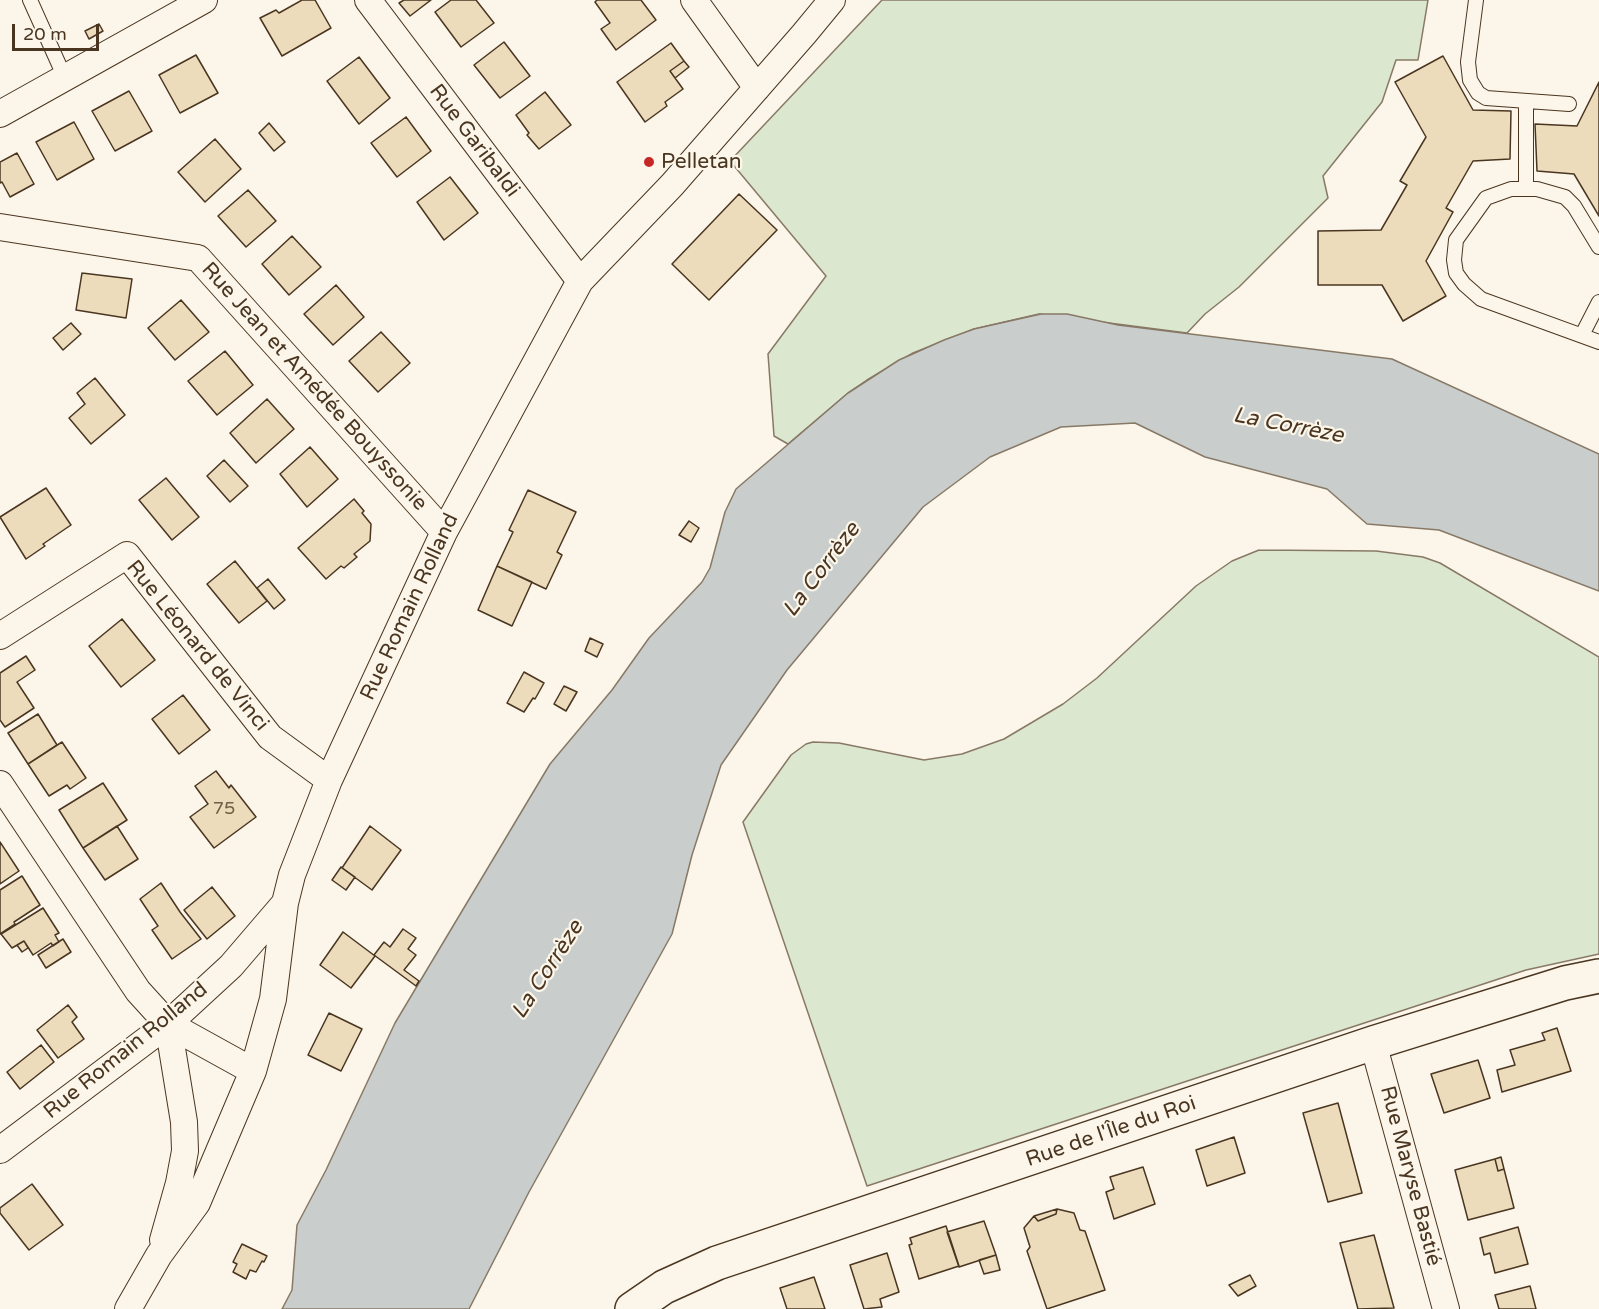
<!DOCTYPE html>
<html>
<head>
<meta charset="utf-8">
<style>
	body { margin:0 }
	#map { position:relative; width:1599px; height:1309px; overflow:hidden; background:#fbf6e9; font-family:"Varela Round",sans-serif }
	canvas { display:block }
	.scale { position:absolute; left:12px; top:24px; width:87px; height:27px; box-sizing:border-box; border:3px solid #4a3520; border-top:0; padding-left:8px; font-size:18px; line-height:21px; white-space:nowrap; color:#4a3520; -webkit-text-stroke:4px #fbf6e9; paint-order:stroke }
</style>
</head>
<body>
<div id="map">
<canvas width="1599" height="1309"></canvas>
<div class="scale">20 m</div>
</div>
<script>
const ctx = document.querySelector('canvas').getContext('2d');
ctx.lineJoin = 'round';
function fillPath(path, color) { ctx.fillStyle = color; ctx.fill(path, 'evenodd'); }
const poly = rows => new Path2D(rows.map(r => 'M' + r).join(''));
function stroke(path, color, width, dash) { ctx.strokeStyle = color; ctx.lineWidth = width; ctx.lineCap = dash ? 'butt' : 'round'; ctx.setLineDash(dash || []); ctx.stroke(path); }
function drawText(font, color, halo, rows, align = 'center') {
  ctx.font = font + ' "Varela Round",sans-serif'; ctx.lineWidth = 4.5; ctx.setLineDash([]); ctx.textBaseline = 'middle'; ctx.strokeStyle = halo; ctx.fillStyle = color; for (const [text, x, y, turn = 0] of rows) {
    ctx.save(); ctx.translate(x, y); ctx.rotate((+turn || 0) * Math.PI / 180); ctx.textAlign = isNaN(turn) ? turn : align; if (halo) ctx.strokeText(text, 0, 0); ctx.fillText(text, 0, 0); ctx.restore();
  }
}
const green = poly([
	[882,0,1428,0,1418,60,1396,60,1382,102,1323,176,1328,198,1239,287,1205,314,1187,333,1039,314,974,329,913,353,867,380,848,393,788,444,774,436,768,354,826,276,730,161,882,0],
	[1259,550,1376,551,1423,557,1440,563,1599,657,1599,954,1526,970,867,1186,743,822,791,755,806,744,813,742,839,743,924,760,962,754,1004,739,1063,704,1097,678,1196,586,1232,561,1259,550]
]);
fillPath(green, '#dce7d0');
stroke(green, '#887966', 1.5);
const water = poly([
	[1041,314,1067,314,1118,325,1392,359,1599,454,1599,591,1439,530,1367,524,1327,489,1205,457,1135,423,1061,427,990,457,923,507,787,670,721,765,692,855,672,934,529,1192,469,1309,282,1309,292,1290,297,1225,326,1170,395,1023,550,764,612,690,649,638,702,582,710,568,725,512,736,489,848,393,899,360,944,340,974,329,1041,314]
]);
fillPath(water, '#c9cecd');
stroke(water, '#887966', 1.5);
const building = poly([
	[302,0,315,0,331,28,282,56,260,18,276,10,279,13,302,0],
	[404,0,431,0,410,16,399,3,404,0],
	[451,0,476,0,494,23,461,47,435,12,451,0],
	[597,0,641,0,656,20,616,50,601,29,610,23,595,2,597,0],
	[99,24,103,31,89,39,85,31,99,24],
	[504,42,530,76,500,98,474,65,504,42],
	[671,43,684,61,670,71,683,89,665,102,667,106,645,122,617,82,671,43],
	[196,55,218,93,180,113,159,75,196,55],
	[1443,56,1473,110,1511,111,1510,159,1473,161,1446,208,1453,212,1426,261,1446,296,1403,321,1382,285,1318,285,1318,231,1381,230,1407,185,1400,181,1426,137,1395,82,1443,56],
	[359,57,390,98,359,124,327,81,359,57],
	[684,61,689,67,675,78,670,71,684,61],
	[1599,82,1599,216,1574,174,1537,171,1535,124,1577,126,1599,82],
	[129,91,152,131,115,151,92,111,129,91],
	[545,92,571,125,539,149,527,135,529,133,516,115,545,92],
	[406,117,431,151,397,177,371,143,406,117],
	[74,122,94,159,57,180,36,142,74,122],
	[269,123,285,142,274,151,259,133,269,123],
	[215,139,241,169,205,202,178,172,215,139],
	[17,153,34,184,10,197,2,182,0,183,0,162,17,153],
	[450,177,478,213,444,240,417,202,450,177],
	[248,190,276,221,246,247,218,216,248,190],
	[739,194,777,230,709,300,672,264,739,194],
	[292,236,321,267,289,295,262,264,292,236],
	[82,273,132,279,126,318,76,310,82,273],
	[336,285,364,317,333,345,304,314,336,285],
	[181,300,209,332,175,360,148,328,181,300],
	[71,323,81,334,63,350,53,338,71,323],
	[381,332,410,363,378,392,349,361,381,332],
	[225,351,253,385,217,415,188,381,225,351],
	[95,378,125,415,91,444,69,418,85,404,77,393,95,378],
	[267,399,294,429,256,463,230,433,267,399],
	[310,447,338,479,307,507,280,474,310,447],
	[224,460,248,486,230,502,207,476,224,460],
	[166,478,199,517,172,540,139,500,166,478],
	[46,488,71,525,43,544,45,546,26,559,0,517,46,488],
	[528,490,576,512,557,552,562,555,546,589,497,566,513,532,509,530,528,490],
	[354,499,364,511,362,513,371,524,370,541,354,554,357,557,344,568,341,566,326,579,298,548,354,499],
	[689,521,699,528,691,542,679,535,689,521],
	[235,561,267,601,239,623,207,584,235,561],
	[497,566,532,582,512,626,478,610,497,566],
	[268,579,285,600,274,609,257,588,268,579],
	[122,619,155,660,121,687,89,646,122,619],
	[590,638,603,644,597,657,585,651,590,638],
	[26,656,35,670,17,682,34,708,5,727,0,720,0,673,26,656],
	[524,672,544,683,535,699,533,698,524,712,507,703,524,672],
	[564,686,577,692,566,711,554,704,564,686],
	[183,695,210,730,179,754,152,719,183,695],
	[38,714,57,745,28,764,8,733,38,714],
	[62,742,86,778,70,789,67,785,49,796,28,764,62,742],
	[216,771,229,788,231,785,256,817,214,848,190,817,208,804,195,786,216,771],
	[103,783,127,820,83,848,59,810,103,783],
	[117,826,138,859,105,880,83,848,117,826],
	[370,826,401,850,372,890,342,868,370,826],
	[0,842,19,871,0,884,0,842],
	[341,867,355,877,346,890,332,880,341,867],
	[22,876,40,905,14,922,15,924,0,934,0,890,22,876],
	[161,883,180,912,201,939,172,959,152,930,158,926,140,899,161,883],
	[212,887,235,916,207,939,184,910,212,887],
	[43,908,59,933,55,935,59,942,53,946,51,943,33,955,24,941,12,948,1,934,43,908],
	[403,929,416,938,408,949,416,955,404,970,419,981,416,986,374,955,384,942,390,947,403,929],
	[343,932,375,956,351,988,320,965,343,932],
	[63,939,71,952,46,968,38,955,63,939],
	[24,941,28,948,22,952,17,945,24,941],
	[68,1005,77,1017,72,1022,84,1039,58,1058,37,1030,68,1005],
	[329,1013,362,1029,341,1071,308,1055,329,1013],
	[1557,1028,1571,1071,1502,1092,1497,1070,1515,1065,1510,1050,1545,1040,1542,1033,1557,1028],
	[41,1045,54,1062,20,1089,7,1072,41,1045],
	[1478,1060,1490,1098,1444,1113,1431,1074,1478,1060],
	[1338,1103,1362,1193,1328,1202,1303,1113,1338,1103],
	[1234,1137,1245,1173,1207,1186,1196,1150,1234,1137],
	[1501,1157,1504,1169,1498,1171,1495,1159,1501,1157],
	[1495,1159,1498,1171,1504,1169,1514,1208,1468,1220,1455,1170,1495,1159],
	[1143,1167,1155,1204,1114,1219,1106,1192,1114,1189,1110,1177,1143,1167],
	[32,1184,63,1225,29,1250,0,1213,0,1208,32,1184],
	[1057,1209,1074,1213,1080,1230,1085,1231,1105,1290,1047,1309,1027,1251,1030,1247,1024,1228,1034,1216,1038,1221,1056,1214,1057,1209],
	[1057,1209,1056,1214,1038,1221,1034,1216,1057,1209],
	[984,1221,996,1255,959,1267,947,1232,984,1221],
	[946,1226,959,1266,919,1279,909,1245,912,1244,910,1238,946,1226],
	[1518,1227,1528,1264,1495,1273,1490,1253,1484,1255,1480,1238,1518,1227],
	[1374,1235,1394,1308,1358,1309,1340,1243,1374,1235],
	[242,1244,267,1256,264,1262,262,1261,256,1272,250,1270,246,1279,233,1272,237,1264,233,1262,242,1244],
	[887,1253,899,1292,880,1299,882,1307,864,1309,850,1265,887,1253],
	[996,1255,1000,1270,984,1274,979,1260,996,1255],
	[1250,1275,1256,1286,1238,1296,1229,1285,1250,1275],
	[814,1277,825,1309,787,1309,780,1288,814,1277],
	[1530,1286,1536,1309,1499,1309,1495,1295,1530,1286]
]);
fillPath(building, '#ecdcbc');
stroke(building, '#4a3520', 1.5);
const service = poly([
	[30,0,65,78],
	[1476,0,1468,62,1470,80,1478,93,1486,98,1569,104],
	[1526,102,1526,189],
	[1599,247,1574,206,1565,197,1537,189,1511,189,1486,198,1456,240,1454,260,1456,273,1464,284,1481,299,1599,342],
	[1582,335,1599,302]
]);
const minor = poly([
	[368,0,580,281],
	[694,0,757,88],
	[0,114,204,0],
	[0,227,198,258,444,532],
	[0,636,127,555,270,737,329,780],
	[0,784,138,991,168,1024,253,1071],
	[1373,1043,1446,1309],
	[0,1150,168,1024,231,966,285,903,292,875,329,780,444,532,580,281,672,185,804,34,832,0],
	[163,1240,179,1183,185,1151,184,1122,168,1024],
	[128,1309,159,1255,197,1203,253,1071,273,999,285,903]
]);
const primary = poly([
	[632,1309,664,1287,717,1263,1373,1043,1565,983,1599,976]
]);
stroke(service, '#4a3520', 16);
stroke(minor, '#4a3520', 28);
stroke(primary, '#4a3520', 36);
stroke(service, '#fbf6e9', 14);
stroke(minor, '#fbf6e9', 26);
stroke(primary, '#fbf6e9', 33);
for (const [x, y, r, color] of [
	[649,162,6,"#c62828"]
]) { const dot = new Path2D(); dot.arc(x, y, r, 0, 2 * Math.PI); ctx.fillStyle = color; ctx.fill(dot); stroke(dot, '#fbf6e9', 2); }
drawText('18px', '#725f47', null, [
	["75",224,809]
]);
drawText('21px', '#4a3520', '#fbf6e9', [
	["Rue Garibaldi",474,141,53],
	["Rue Jean et Amédée Bouyssonie",314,387,48],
	["Rue Romain Rolland",410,607,-65],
	["Rue Léonard de Vinci",197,646,51],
	["Rue Romain Rolland",126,1051,-39],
	["Rue de l'Île du Roi",1111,1132,-19],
	["Rue Maryse Bastié",1410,1176,75]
]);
drawText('21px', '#4a3520', '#fbf6e9', [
	["Pelletan",661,162]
], 'left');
drawText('italic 22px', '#4a3520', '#fbf6e9', [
	["La Corrèze",1288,426,11],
	["La Corrèze",822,570,-53],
	["La Corrèze",548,970,-57]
]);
</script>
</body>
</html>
